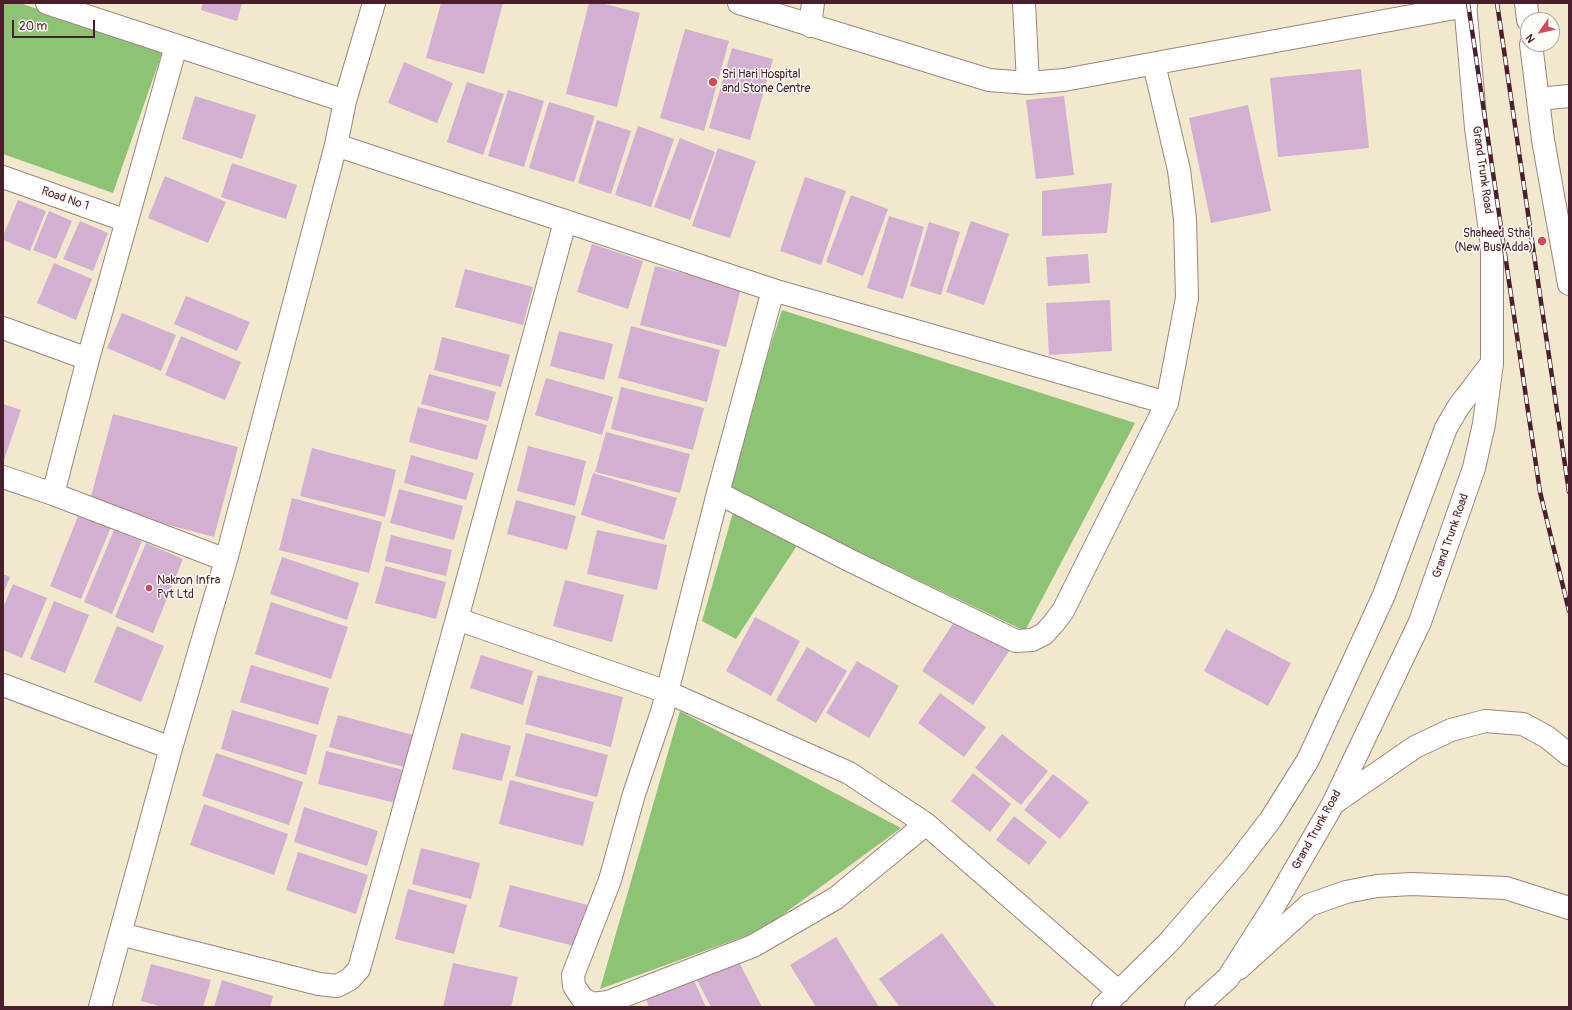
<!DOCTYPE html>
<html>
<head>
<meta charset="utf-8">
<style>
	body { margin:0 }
	#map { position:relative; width:1572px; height:1010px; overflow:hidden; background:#f2e8ce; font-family:Pangolin,sans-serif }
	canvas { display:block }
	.frame { position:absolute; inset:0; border:4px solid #4a1f2b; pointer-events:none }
	.north { position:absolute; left:1520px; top:12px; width:40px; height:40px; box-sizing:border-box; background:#fdfcf7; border:1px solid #b5a4a5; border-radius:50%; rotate:236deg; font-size:11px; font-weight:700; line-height:16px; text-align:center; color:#4a1f2b }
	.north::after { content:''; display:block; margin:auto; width:14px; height:18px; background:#d1495b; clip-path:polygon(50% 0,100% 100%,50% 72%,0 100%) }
	.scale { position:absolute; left:12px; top:20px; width:83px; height:18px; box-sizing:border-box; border:2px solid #4a1f2b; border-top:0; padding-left:5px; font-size:12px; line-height:14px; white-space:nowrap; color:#4a1f2b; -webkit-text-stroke:3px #fdfcf7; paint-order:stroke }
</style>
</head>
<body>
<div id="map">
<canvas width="1572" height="1010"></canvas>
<div class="frame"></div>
<div class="north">N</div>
<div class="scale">20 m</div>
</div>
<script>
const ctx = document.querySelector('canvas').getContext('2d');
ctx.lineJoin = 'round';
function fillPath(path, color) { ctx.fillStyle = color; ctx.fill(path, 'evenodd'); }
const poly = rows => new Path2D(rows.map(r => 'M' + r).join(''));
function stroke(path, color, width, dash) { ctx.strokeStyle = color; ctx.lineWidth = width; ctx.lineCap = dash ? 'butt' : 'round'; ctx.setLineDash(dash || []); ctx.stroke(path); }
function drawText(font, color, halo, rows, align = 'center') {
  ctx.font = font + ' Pangolin,sans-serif'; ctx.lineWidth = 3; ctx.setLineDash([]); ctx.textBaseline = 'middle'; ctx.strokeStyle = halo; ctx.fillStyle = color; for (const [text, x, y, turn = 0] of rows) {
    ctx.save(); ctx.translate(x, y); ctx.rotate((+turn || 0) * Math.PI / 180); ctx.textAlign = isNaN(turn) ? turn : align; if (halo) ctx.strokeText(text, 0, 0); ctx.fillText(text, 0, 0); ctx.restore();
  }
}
fillPath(poly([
	[3,3,20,3,162,53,113,193,3,154],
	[782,310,1135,423,1025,631,725,488],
	[734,509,798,544,736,639,702,621],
	[680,711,901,828,762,930,600,989]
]), '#8dc375');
fillPath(poly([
	[203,3,242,3,237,21,201,10],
	[441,3,503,3,484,74,426,58],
	[589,3,601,3,640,13,617,107,566,94],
	[685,29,729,41,704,131,660,118],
	[732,48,773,59,750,140,709,128],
	[404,62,453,83,437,123,388,103],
	[1361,69,1369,148,1278,157,1270,78],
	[467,82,504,94,483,155,447,142],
	[508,90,544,101,524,167,488,156],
	[195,96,256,115,242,159,182,139],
	[1064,96,1074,175,1036,179,1026,100],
	[549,102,595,116,574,182,529,168],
	[1248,105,1271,211,1211,223,1189,118],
	[597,120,631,131,611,194,578,183],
	[638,126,674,139,651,207,615,195],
	[680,138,715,152,690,220,654,207],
	[718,148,756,161,730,238,692,226],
	[232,163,297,185,286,219,221,197],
	[165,176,226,202,208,243,148,218],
	[805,177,846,191,821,265,780,251],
	[1112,183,1107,233,1042,236,1042,191],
	[851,195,888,209,863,276,826,262],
	[18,200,46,211,30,251,3,240,3,236],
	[49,211,72,221,56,259,33,250],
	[889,216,924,227,903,299,867,288],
	[80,221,108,233,93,271,63,259],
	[971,221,1009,234,984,305,946,292],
	[929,222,960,232,941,295,910,286],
	[592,244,643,261,628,309,577,292],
	[1088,254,1090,283,1048,286,1046,257],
	[54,263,92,279,76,320,37,303],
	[655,266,741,288,726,347,640,325],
	[465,269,533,287,523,325,455,307],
	[186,296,250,322,237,351,174,324],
	[1110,300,1112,351,1049,355,1046,303],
	[122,313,176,335,161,371,107,348],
	[631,326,720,350,707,402,618,378],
	[559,331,613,344,604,380,550,366],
	[181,336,241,362,225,400,165,375],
	[442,337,510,355,501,387,434,370],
	[429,374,496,392,488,421,421,404],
	[546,378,613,397,602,435,535,415],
	[621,387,704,408,693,450,611,429],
	[3,404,21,410,3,463],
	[418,407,487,425,477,460,409,442],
	[113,414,238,447,214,537,89,504],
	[606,432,690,454,680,493,595,472],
	[528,446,586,461,575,506,517,491],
	[312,448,396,470,385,517,300,496],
	[411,455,474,473,466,500,404,483],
	[593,473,677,498,664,540,581,515],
	[399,489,463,506,454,540,390,523],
	[292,498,382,522,369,573,279,550],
	[516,500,576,516,567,550,507,534],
	[79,514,111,527,81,599,50,586],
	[114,530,142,541,112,614,84,602],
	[597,530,667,545,657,590,587,574],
	[391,535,452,550,446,576,385,561],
	[146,543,183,559,153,633,115,617],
	[282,557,359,583,347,620,270,594],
	[385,566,446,582,436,619,375,603],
	[3,574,10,577,3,594],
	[565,580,624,595,612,642,553,626],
	[13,584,47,598,22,658,3,650,3,608],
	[54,601,89,615,65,673,30,659],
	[271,602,348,627,331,679,255,654],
	[958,616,1010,650,973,705,922,671],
	[755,617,800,641,771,696,726,671],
	[117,626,164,646,141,702,94,682],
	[1226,629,1291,663,1268,706,1204,671],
	[807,647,847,671,816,723,776,700],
	[481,655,533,671,523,705,470,688],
	[857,661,899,686,869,738,826,713],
	[251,665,329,688,318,725,240,702],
	[538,675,623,697,611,747,525,724],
	[940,693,986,727,964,757,918,723],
	[232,710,317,735,306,775,221,749],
	[338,715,413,735,404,767,329,747],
	[461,733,511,746,502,781,452,769],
	[526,733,608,755,597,797,515,776],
	[1002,734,1048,771,1021,805,975,768],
	[326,751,404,770,396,803,318,784],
	[216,753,303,782,289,825,202,796],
	[973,773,1011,804,990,832,951,801],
	[1053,774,1089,802,1060,839,1024,810],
	[510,780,594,802,583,846,499,824],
	[204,804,288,834,274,875,190,845],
	[304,807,378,831,367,866,294,842],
	[1014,816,1047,842,1029,865,996,840],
	[421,848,480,863,471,899,412,884],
	[298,852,368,875,356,914,286,890],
	[510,885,588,905,578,947,499,927],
	[408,889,467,905,454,954,395,939],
	[942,933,996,1007,900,1007,879,979],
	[836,937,879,1007,816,1007,790,965],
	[737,958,762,1007,711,1007,696,978],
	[453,963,518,977,511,1007,443,1007],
	[151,964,211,980,203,1007,163,1007,141,1001],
	[692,976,706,1007,649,1007,645,997],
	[222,980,273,996,270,1007,214,1007]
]), '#d3afd1');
const minor = poly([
	[47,3,345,101],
	[739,3,989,80,1028,83,1064,80,1466,6],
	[1024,3,1028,83],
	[810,26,813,3],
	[1538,99,1569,96],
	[336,145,773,290,718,493,662,712,634,794,610,880,573,975,574,986,582,998,592,1004,608,1002,753,946,836,898,926,824],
	[3,177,127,221],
	[773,290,1167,403],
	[3,328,88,359],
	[3,477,53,494,226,560],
	[718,493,851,561,1016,641,1032,640,1044,634,1053,624,1063,611,1167,403,1187,298,1185,219,1179,170,1154,64],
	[53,494,88,359,176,46],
	[457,619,667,692,849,773,926,824,1119,992],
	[3,685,171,748],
	[120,934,319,984,337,986,350,979,359,969,455,626,565,222],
	[100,1007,171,748,226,560,336,145,345,101,374,3],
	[1103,1007,1168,943,1238,862,1271,819,1308,760,1384,595,1446,428,1459,406,1492,363]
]);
const major = poly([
	[1238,969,1309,905,1346,892,1377,886,1412,884,1506,888,1569,908]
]);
const highway = poly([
	[1526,3,1528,20],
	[1531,44,1543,140,1569,284],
	[1334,803,1415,747,1451,730,1485,721,1523,724,1547,737,1569,755],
	[1196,1007,1228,978,1274,906,1333,804,1420,622,1474,468,1484,424,1492,363,1492,246,1476,128,1465,3]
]);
stroke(minor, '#9e847c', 24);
stroke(major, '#9e847c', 24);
stroke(highway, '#9e847c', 24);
stroke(minor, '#fff', 22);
stroke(major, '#fff', 22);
stroke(highway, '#fff', 22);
const rail = poly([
	[1468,3,1540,492,1569,611],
	[1497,3,1569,492]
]);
stroke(rail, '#4a1f2b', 4.5);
stroke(rail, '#fdfcf7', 3, [9]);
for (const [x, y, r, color] of [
	[713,82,5,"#d1495b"],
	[1542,241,5,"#d1495b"],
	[149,588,4,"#d1495b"]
]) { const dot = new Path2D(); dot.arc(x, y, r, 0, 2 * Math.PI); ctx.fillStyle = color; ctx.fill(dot); stroke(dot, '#fdfcf7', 1.5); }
drawText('12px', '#4a1f2b', '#fdfcf7', [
	["Sri Hari Hospital",722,75],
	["and Stone Centre",722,89],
	["Shaheed Sthal",1533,234,"right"],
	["(New Bus Adda)",1533,248,"right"],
	["Nakron Infra",157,581],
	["Pvt Ltd",157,595]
], 'left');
drawText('12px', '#4a1f2b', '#fdfcf7', [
	["Grand Trunk Road",1482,170,82],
	["Road No 1",65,199,19],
	["Grand Trunk Road",1451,536,-71],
	["Grand Trunk Road",1317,830,-61]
]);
</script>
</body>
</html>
